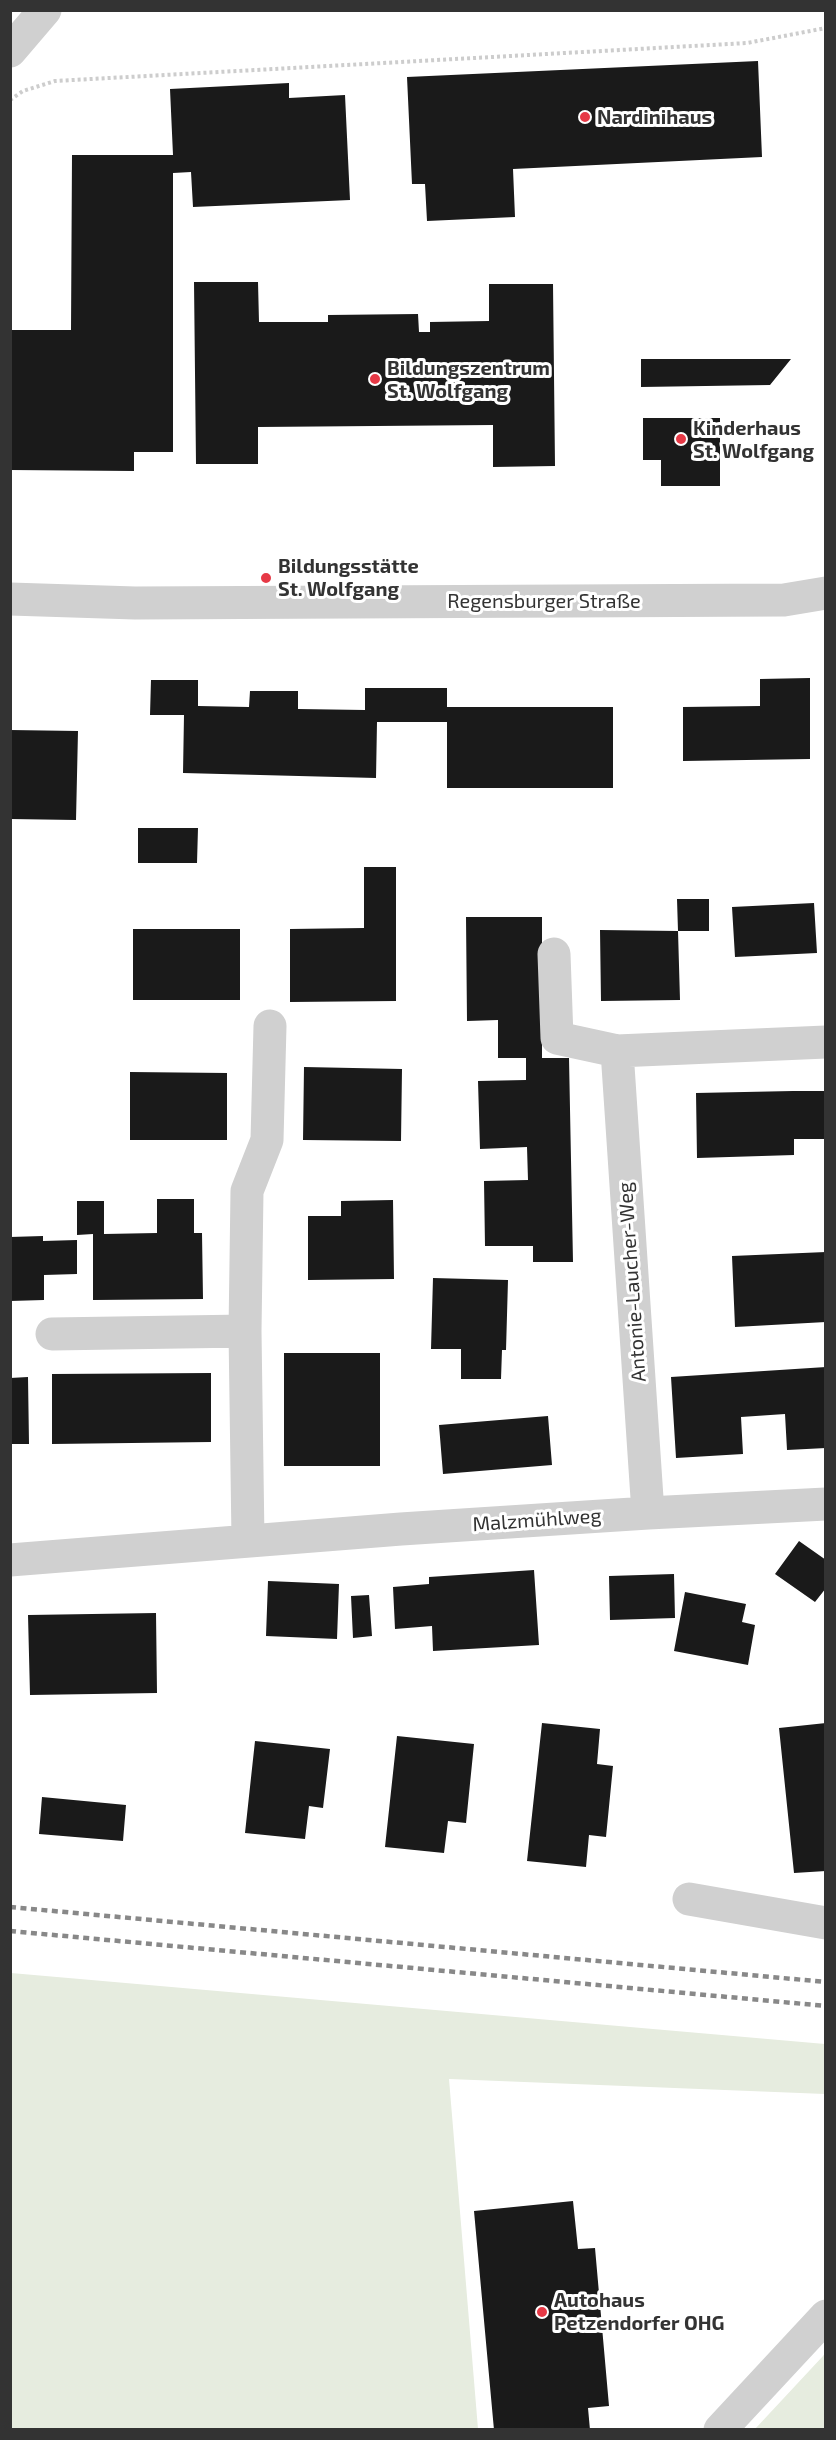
<!DOCTYPE html>
<html>
<head>
<meta charset="utf-8">
<style>
	body { margin:0 }
	#map { position:relative; width:836px; height:2440px; overflow:hidden; background:#fff; font-family:"Exo 2",sans-serif }
	canvas { display:block }
	.frame { position:absolute; inset:0; border:12px solid #333; pointer-events:none }
</style>
</head>
<body>
<div id="map">
<canvas width="836" height="2440"></canvas>
<div class="frame"></div>
</div>
<script>
const ctx = document.querySelector('canvas').getContext('2d');
ctx.lineJoin = 'round';
function fillPath(path, color) { ctx.fillStyle = color; ctx.fill(path, 'evenodd'); }
const poly = rows => new Path2D(rows.map(r => 'M' + r).join(''));
function stroke(path, color, width, dash) { ctx.strokeStyle = color; ctx.lineWidth = width; ctx.lineCap = dash ? 'butt' : 'round'; ctx.setLineDash(dash || []); ctx.stroke(path); }
function drawText(font, color, halo, rows, align = 'center') {
  ctx.font = font + ' "Exo 2",sans-serif'; ctx.lineWidth = 6; ctx.setLineDash([]); ctx.textBaseline = 'middle'; ctx.strokeStyle = halo; ctx.fillStyle = color; for (const [text, x, y, turn = 0] of rows) {
    ctx.save(); ctx.translate(x, y); ctx.rotate((+turn || 0) * Math.PI / 180); ctx.textAlign = isNaN(turn) ? turn : align; if (halo) ctx.strokeText(text, 0, 0); ctx.fillText(text, 0, 0); ctx.restore();
  }
}
fillPath(poly([
	[11,1973,825,2044,825,2094,449,2079,478,2429,11,2429],
	[825,2353,825,2429,755,2429,823,2356]
]), '#e6ecdf');
fillPath(poly([
	[758,61,762,157,513,169,515,217,427,221,425,184,412,184,407,77],
	[289,83,289,98,345,95,350,200,193,207,191,172,173,173,173,452,134,452,134,471,10,470,10,330,71,330,72,155,173,155,170,89],
	[194,282,258,282,259,322,328,322,328,315,418,314,419,332,430,332,430,322,489,321,489,284,553,284,555,466,493,467,493,425,258,427,258,464,196,464],
	[641,359,791,359,770,385,641,387],
	[643,418,720,418,720,486,661,486,661,460,643,460],
	[810,678,810,759,683,761,683,707,760,706,760,679],
	[151,680,198,680,198,706,249,707,250,691,298,691,298,709,365,710,365,688,447,688,447,707,613,707,613,788,447,788,447,722,377,722,376,778,183,773,184,715,150,715],
	[10,730,78,731,76,820,10,819],
	[138,828,198,828,197,863,138,863],
	[364,867,396,867,396,1001,290,1002,290,929,364,928],
	[677,899,709,899,709,931,678,931],
	[814,903,817,953,735,957,732,907],
	[466,917,542,917,542,1058,569,1058,573,1262,533,1262,533,1246,485,1246,484,1181,528,1180,527,1147,480,1149,478,1081,526,1080,526,1058,498,1058,498,1020,467,1021],
	[133,929,240,929,240,1000,133,1000],
	[600,930,678,931,680,1000,601,1001],
	[304,1067,402,1069,401,1141,303,1140],
	[130,1072,227,1073,227,1140,130,1140],
	[793,1091,826,1091,826,1139,794,1139,794,1155,697,1158,696,1093],
	[157,1199,194,1199,194,1233,202,1233,203,1299,93,1300,93,1234,77,1235,77,1201,104,1201,104,1234,157,1233],
	[393,1200,394,1279,308,1280,308,1216,341,1216,341,1201],
	[43,1236,43,1241,77,1240,77,1274,44,1275,44,1300,10,1301,10,1237],
	[826,1252,826,1322,735,1327,732,1256],
	[433,1278,508,1280,506,1350,502,1350,501,1379,461,1379,461,1349,431,1349],
	[284,1353,380,1353,380,1466,284,1466],
	[826,1367,826,1448,787,1450,785,1414,741,1417,743,1454,676,1458,671,1377],
	[211,1373,211,1442,52,1444,52,1374],
	[28,1377,29,1444,10,1444,10,1378],
	[548,1416,552,1465,443,1474,439,1425],
	[799,1541,826,1560,826,1588,815,1602,775,1574],
	[534,1570,539,1645,433,1651,432,1626,395,1629,393,1587,429,1584,429,1577],
	[674,1574,675,1618,610,1620,609,1576],
	[268,1581,339,1584,337,1639,266,1636],
	[685,1592,746,1604,742,1622,755,1625,748,1665,674,1651],
	[369,1595,372,1636,353,1638,351,1596],
	[156,1613,157,1693,30,1695,28,1615],
	[542,1723,600,1729,597,1764,613,1766,606,1837,589,1835,586,1867,527,1861],
	[826,1723,826,1871,794,1873,779,1728],
	[397,1736,474,1744,466,1823,448,1821,444,1853,385,1847],
	[255,1741,330,1749,323,1808,309,1806,305,1839,245,1833],
	[42,1797,126,1805,123,1841,39,1834],
	[573,2201,578,2249,595,2248,609,2406,588,2408,590,2430,494,2430,474,2211]
]), '#1a1a1a');
stroke(poly([
	[10,100,23,91,55,81,747,43,826,28]
]), '#cdcdcd', 4, [3, 3]);
stroke(poly([
	[10,51,45,10],
	[10,599,135,603,784,600,826,593],
	[554,954,557,1038,617,1051],
	[52,1334,245,1331],
	[648,1513,617,1051,826,1042],
	[248,1540,245,1331,247,1191,267,1140,270,1026],
	[10,1560,401,1529,648,1513,826,1504],
	[689,1899,826,1923],
	[720,2430,826,2316]
]), '#d0d0d0', 33);
stroke(poly([
	[10,1907,826,1982],
	[10,1931,826,2006]
]), '#888', 4.5, [6, 4.5]);
for (const [x, y, r, color] of [
	[585,117,6,"#e63946"],
	[375,379,6,"#e63946"],
	[681,439,6,"#e63946"],
	[266,578,6,"#e63946"],
	[542,2312,6,"#e63946"]
]) { const dot = new Path2D(); dot.arc(x, y, r, 0, 2 * Math.PI); ctx.fillStyle = color; ctx.fill(dot); stroke(dot, '#fff', 2); }
drawText('bold 20px', '#333', '#fff', [
	["Nardinihaus",597,117],
	["Bildungszentrum",387,368],
	["St. Wolfgang",387,391],
	["Kinderhaus",693,428],
	["St. Wolfgang",693,451],
	["Bildungsstätte",278,566],
	["St. Wolfgang",278,589],
	["Autohaus",554,2300],
	["Petzendorfer OHG",554,2323]
], 'left');
drawText('20px', '#333', '#fff', [
	["Regensburger Straße",544,601],
	["Antonie-Laucher-Weg",632,1282,-94],
	["Malzmühlweg",537,1520,-4]
]);
</script>
</body>
</html>
